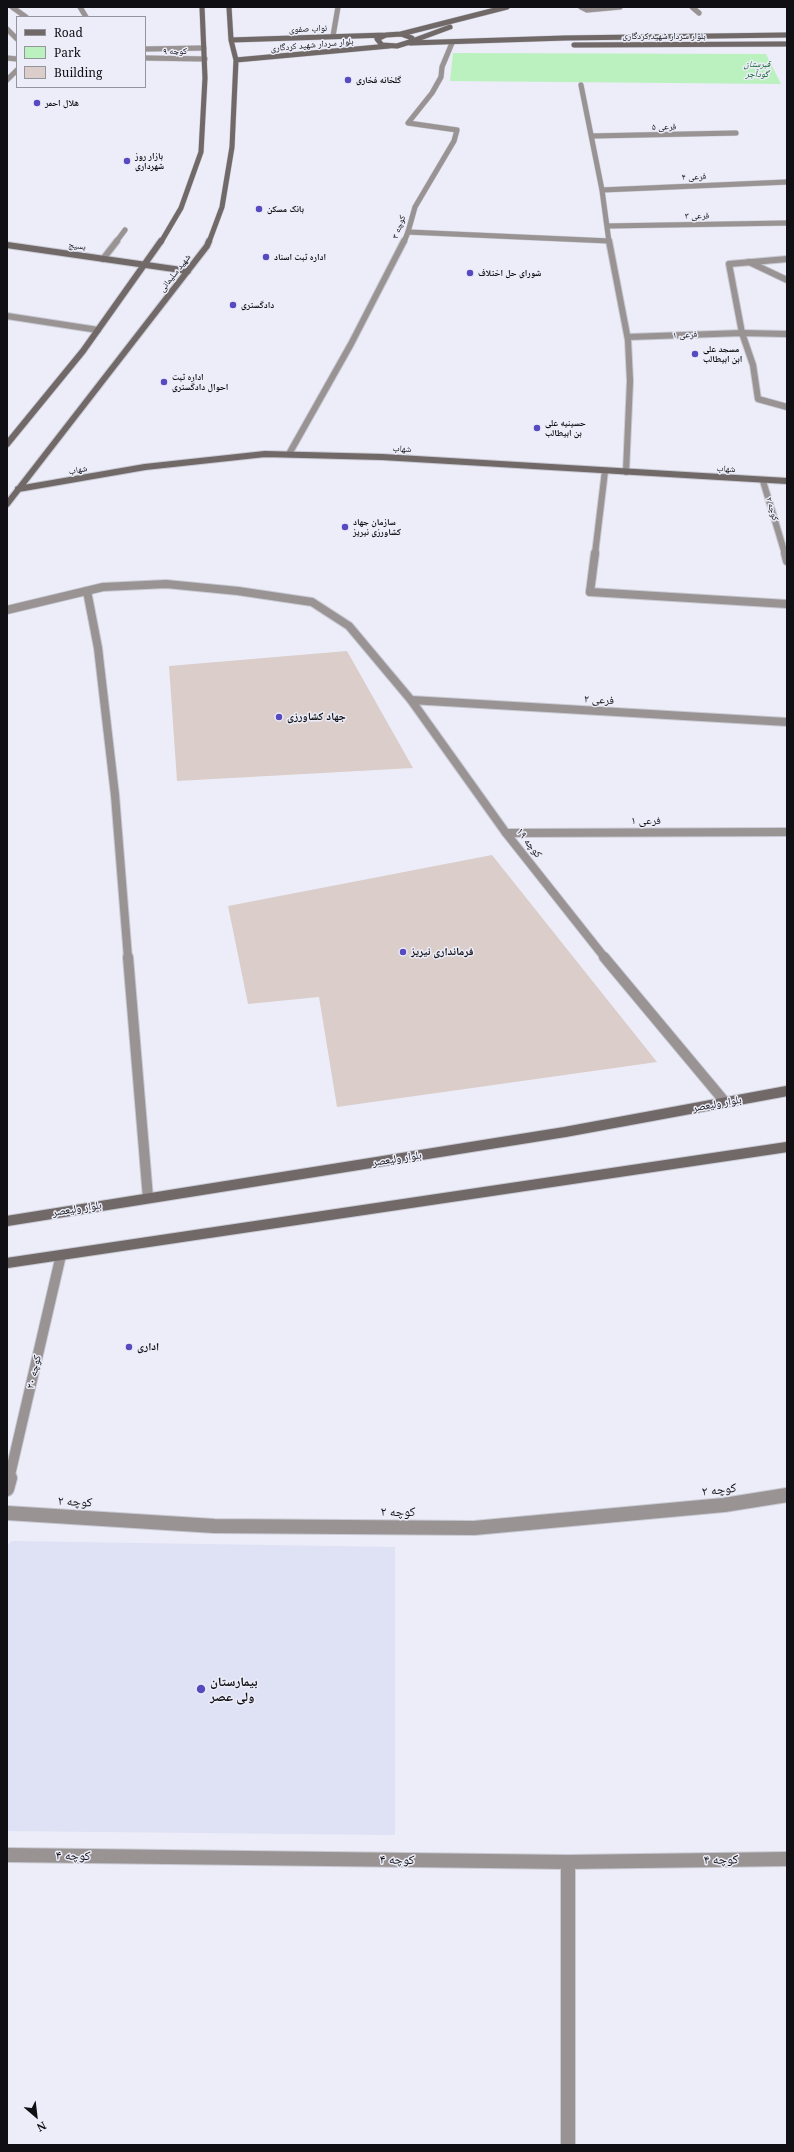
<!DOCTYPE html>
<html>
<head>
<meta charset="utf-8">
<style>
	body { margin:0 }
	#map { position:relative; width:794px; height:2152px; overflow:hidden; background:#ecedf9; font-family:"Noto Serif",serif }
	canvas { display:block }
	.frame { position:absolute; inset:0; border:8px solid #101014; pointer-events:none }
	.legend { position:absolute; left:16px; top:16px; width:130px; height:72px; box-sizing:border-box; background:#ecedf9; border:1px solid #94959d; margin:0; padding:5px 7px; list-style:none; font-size:12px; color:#101014 }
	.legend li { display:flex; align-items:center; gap:8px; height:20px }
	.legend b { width:20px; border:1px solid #94959d }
	.north { position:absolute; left:16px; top:2096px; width:40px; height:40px; -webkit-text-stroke:3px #ecedf9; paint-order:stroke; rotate:152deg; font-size:11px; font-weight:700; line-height:16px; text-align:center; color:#101014 }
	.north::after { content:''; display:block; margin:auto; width:14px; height:18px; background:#101014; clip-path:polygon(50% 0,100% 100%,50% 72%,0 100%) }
</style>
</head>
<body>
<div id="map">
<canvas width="794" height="2152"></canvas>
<div class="frame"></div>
<ul class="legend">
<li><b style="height:5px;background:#716868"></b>Road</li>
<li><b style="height:11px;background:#baf1bf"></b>Park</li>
<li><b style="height:11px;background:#dbcdc9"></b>Building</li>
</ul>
<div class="north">N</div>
</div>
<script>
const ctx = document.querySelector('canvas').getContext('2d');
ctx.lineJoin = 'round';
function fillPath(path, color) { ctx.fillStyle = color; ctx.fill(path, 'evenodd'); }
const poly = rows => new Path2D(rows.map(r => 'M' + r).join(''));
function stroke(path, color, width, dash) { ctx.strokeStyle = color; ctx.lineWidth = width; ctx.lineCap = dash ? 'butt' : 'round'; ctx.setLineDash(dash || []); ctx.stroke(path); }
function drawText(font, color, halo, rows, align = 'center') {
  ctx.font = font + ' "Noto Serif","Noto Naskh Arabic",serif'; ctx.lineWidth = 3; ctx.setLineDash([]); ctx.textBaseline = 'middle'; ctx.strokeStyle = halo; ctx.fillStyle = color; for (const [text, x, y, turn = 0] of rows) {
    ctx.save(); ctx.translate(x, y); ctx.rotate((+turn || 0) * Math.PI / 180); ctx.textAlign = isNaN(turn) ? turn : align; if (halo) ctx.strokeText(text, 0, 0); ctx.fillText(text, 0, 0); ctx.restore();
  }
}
fillPath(poly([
	[11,1541,395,1547,395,1835,7,1831,7,1547]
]), '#dfe1f4');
fillPath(poly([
	[453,53,766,54,781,84,450,81]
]), '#baf1bf');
fillPath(poly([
	[347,651,413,768,177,781,169,666],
	[492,855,657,1062,337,1107,319,997,248,1004,228,906]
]), '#dbcdc9');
const laneFar3 = poly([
	[80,7,86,17],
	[692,7,699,13],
	[452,43,442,67,441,77,432,93,408,123,457,130,454,141,415,207,408,232,609,241],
	[592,136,736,133],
	[116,242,125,230]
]);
const laneFar2 = poly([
	[103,259,117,241],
	[749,262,787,280],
	[628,337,742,333,787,334],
	[763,481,785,554],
	[595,554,605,471]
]);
const laneFar1 = poly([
	[785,553,787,561],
	[87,591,98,648,115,795,128,958],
	[590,592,595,553]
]);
const lane = poly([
	[128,957,148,1198]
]);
const streetFar4 = poly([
	[12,7,26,17],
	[581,7,587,10,620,7],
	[7,29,17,39],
	[333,36,338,7],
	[145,49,204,48],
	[7,58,17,59],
	[145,58,205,59],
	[7,80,17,70],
	[581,85,602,190,609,242],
	[602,190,787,182],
	[607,226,787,223],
	[404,242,408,232]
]);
const streetFar3 = poly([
	[609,241,628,340,630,381,626,472],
	[787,259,729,264,742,333,753,365,758,399,787,407],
	[7,316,98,330],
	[289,454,351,344,404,241]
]);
const streetFar2 = poly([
	[590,592,787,604],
	[7,610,103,587,166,584,238,591,312,602,349,626,411,700,506,833,605,958],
	[411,700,787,722],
	[506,833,787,832]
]);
const streetFar1 = poly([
	[604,957,725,1102],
	[9,1479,61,1255]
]);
const street = poly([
	[7,1489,10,1478],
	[7,1513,214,1526,474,1528,724,1505,787,1495],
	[7,1855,568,1862,787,1859],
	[568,1862,568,2145]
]);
const secondaryFar2 = poly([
	[401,34,507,7],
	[401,34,412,38,413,41,397,46,382,45,377,39,386,35,401,34],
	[231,40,386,35],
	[415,40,450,27],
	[410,43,565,38,787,35],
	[574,45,787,44],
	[236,60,389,46],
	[161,242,181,208,201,152,205,78,202,7],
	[209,242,222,207,232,147,236,60,231,40,229,7]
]);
const secondaryFar1 = poly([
	[7,245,188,271],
	[7,444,83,351,161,241],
	[18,489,145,467,265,454,382,457,787,481],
	[7,504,207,246,209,241]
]);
const secondary = poly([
	[7,1221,565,1132,787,1091],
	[7,1263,787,1147]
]);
stroke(laneFar3, '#c9cad4', 6);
stroke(laneFar2, '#c9cad4', 8);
stroke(laneFar1, '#c9cad4', 10);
stroke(lane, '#c9cad4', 12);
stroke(streetFar4, '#c9cad4', 6);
stroke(streetFar3, '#c9cad4', 8);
stroke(streetFar2, '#c9cad4', 10);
stroke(streetFar1, '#c9cad4', 12);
stroke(street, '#c9cad4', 16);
stroke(secondaryFar2, '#c9cad4', 6);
stroke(secondaryFar1, '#c9cad4', 8);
stroke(secondary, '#c9cad4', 12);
stroke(laneFar3, '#999393', 5);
stroke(laneFar2, '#999393', 6);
stroke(laneFar1, '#999393', 8);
stroke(lane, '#999393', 10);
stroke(streetFar4, '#999393', 5);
stroke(streetFar3, '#999393', 6);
stroke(streetFar2, '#999393', 8);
stroke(streetFar1, '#999393', 10);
stroke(street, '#999393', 14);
stroke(secondaryFar2, '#716868', 5);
stroke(secondaryFar1, '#716868', 6);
stroke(secondary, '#716868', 10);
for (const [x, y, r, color] of [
	[348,80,4,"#574ac1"],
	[37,103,4,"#574ac1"],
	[127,161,4,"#574ac1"],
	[259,209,4,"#574ac1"],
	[266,257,4,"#574ac1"],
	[470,273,4,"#574ac1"],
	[233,305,4,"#574ac1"],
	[695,354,4,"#574ac1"],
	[164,382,4,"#574ac1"],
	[537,428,4,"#574ac1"],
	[345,527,4,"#574ac1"],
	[279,717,4,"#574ac1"],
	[403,952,4,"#574ac1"],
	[129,1347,4,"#574ac1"],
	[201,1689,5,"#574ac1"]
]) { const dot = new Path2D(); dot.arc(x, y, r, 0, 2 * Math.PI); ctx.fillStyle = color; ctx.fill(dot); stroke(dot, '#ecedf9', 1.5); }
drawText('9px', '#101014', '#ecedf9', [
	["نواب صفوی",308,29,-3],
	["بلوار سردار شهید کردگاری",664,36],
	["بلوار سردار شهید کردگاری",312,45,-5],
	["کوچه ۹",175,51],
	["فرعی ۵",664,127,-1],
	["فرعی ۴",694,177,-2],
	["فرعی ۳",697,216,-1],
	["کوچه ۳",399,227,-71],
	["بسیج",77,246,8],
	["شهید سلیمانی",175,273,-52],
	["فرعی ۱",685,335,-2],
	["شهاب",402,449,4],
	["شهاب",726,469,3],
	["شهاب",78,470,-10],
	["کوچه ۲",772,509,73]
]);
drawText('italic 9px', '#0b6023', '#ecedf9', [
	["قبرستان",757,64],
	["گودآجر",757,74]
]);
drawText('bold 9px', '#101014', '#ecedf9', [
	["گلخانه فخاری",356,80],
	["هلال احمر",45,103],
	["بازار روز",135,156],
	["شهرداری",135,166],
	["بانک مسکن",267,209],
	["اداره ثبت اسناد",274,257],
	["شورای حل اختلاف",478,273],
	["دادگستری",241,305],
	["مسجد علی",703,349],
	["ابن ابیطالب",703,359],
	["اداره ثبت",172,377],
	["احوال دادگستری",172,387],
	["حسینیه علی",545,423],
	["بن ابیطالب",545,433],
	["سازمان جهاد",353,522],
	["کشاورزی نیریز",353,532]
], 'left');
drawText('11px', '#101014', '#ecedf9', [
	["فرعی ۲",599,700,3],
	["فرعی ۱",646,821],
	["کوچه ۱۹",529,843,52],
	["بلوار ولیعصر",717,1104,-10],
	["بلوار ولیعصر",397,1159,-9],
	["بلوار ولیعصر",77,1209,-9],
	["کوچه ۲۰",34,1372,-77]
]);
drawText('bold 11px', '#101014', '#ecedf9', [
	["جهاد کشاورزی",287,717],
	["فرمانداری نیریز",411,952],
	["اداری",137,1347]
], 'left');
drawText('13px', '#101014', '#ecedf9', [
	["کوچه ۲",719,1490,-7],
	["کوچه ۲",75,1502,3],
	["کوچه ۲",398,1512],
	["کوچه ۴",73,1856,1],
	["کوچه ۴",397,1860,1],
	["کوچه ۴",721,1860,-1]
]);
drawText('bold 13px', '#101014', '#ecedf9', [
	["بیمارستان",210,1682],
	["ولی عصر",210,1697]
], 'left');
</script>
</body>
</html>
